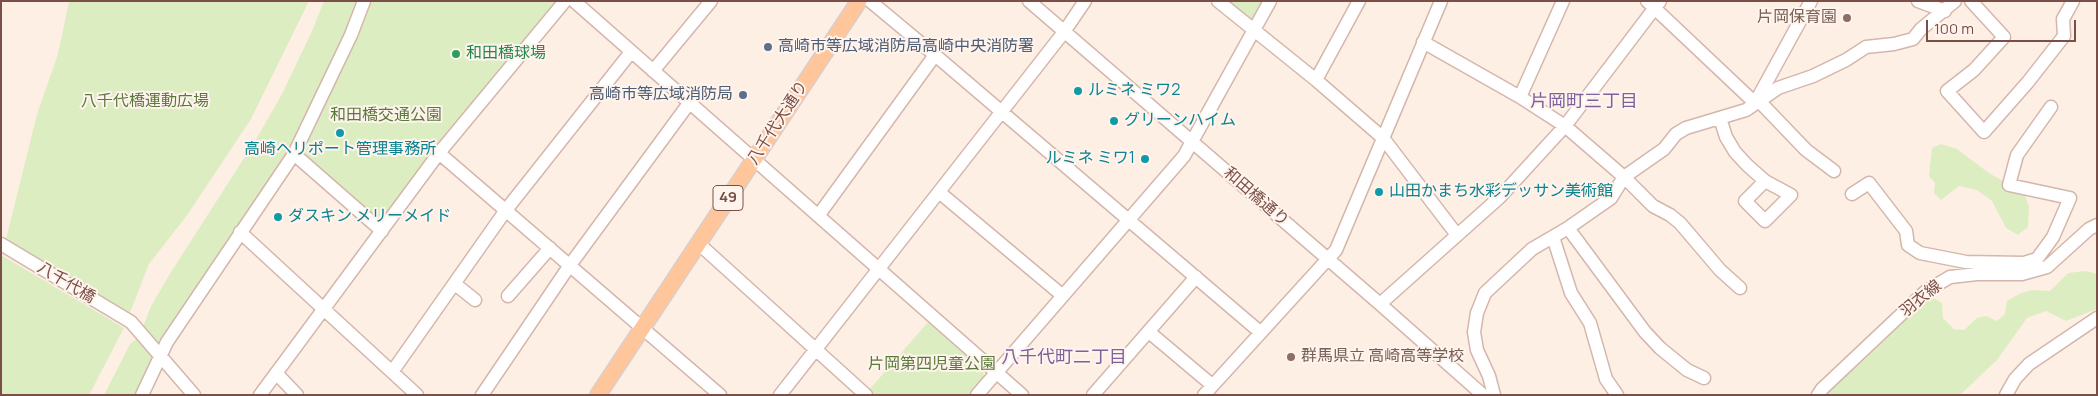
<!DOCTYPE html>
<html>
<head>
<meta charset="utf-8">
<style>
	body { margin:0 }
	#map { position:relative; width:2098px; height:396px; overflow:hidden; background:#feefe4; font-family:Manrope,sans-serif }
	canvas { display:block }
	.frame { position:absolute; inset:0; border:2px solid #7a4f47; pointer-events:none }
	.scale { position:absolute; left:1926px; top:20px; width:150px; height:22px; box-sizing:border-box; border:2px solid #7a4f47; border-top:0; padding-left:6px; font-size:15px; line-height:18px; white-space:nowrap; color:#7a4f47; -webkit-text-stroke:4px #fff4ed; paint-order:stroke }
</style>
</head>
<body>
<div id="map">
<canvas width="2098" height="396"></canvas>
<div class="frame"></div>
<div class="scale">100 m</div>
</div>
<script>
const ctx = document.querySelector('canvas').getContext('2d');
ctx.lineJoin = 'round';
function fillPath(path, color) { ctx.fillStyle = color; ctx.fill(path, 'evenodd'); }
const poly = rows => new Path2D(rows.map(r => 'M' + r).join(''));
function stroke(path, color, width, dash) { ctx.strokeStyle = color; ctx.lineWidth = width; ctx.lineCap = dash ? 'butt' : 'round'; ctx.setLineDash(dash || []); ctx.stroke(path); }
function drawText(font, color, halo, rows, align = 'center') {
  ctx.font = font + ' Manrope,"Noto Sans JP",sans-serif'; ctx.lineWidth = 4; ctx.setLineDash([]); ctx.textBaseline = 'middle'; ctx.strokeStyle = halo; ctx.fillStyle = color; for (const [text, x, y, turn = 0] of rows) {
    ctx.save(); ctx.translate(x, y); ctx.rotate((+turn || 0) * Math.PI / 180); ctx.textAlign = isNaN(turn) ? turn : align; if (halo) ctx.strokeText(text, 0, 0); ctx.fillText(text, 0, 0); ctx.restore();
  }
}
fillPath(poly([
	[69,1,309,1,251,119,188,214,149,264,129,315,5,243,37,114,58,54],
	[324,1,358,1,349,25,287,155,157,345,145,330,144,324,151,306,171,272,255,141,282,94,312,31],
	[369,1,558,1,496,74,384,218,377,220,303,154,302,151,345,62],
	[1218,1,1270,1,1254,31],
	[1941,144,1957,149,1989,173,2024,193,2029,206,2028,227,2018,235,2006,228,1992,201,1977,190,1959,186,1941,200,1934,193,1935,183,1929,176,1932,148],
	[1,255,124,328,89,395,1,395],
	[2086,271,2097,274,2097,309,2066,321,2046,311,2027,318,1997,360,1960,395,1827,395,1848,373,1859,365,1927,300,1934,298,1942,303,1943,318,1954,329,1964,330,1977,318,1986,316,1997,321,2005,314,2007,301,2021,293,2033,290,2050,291,2068,273],
	[929,321,983,369,984,378,969,395,874,395,869,390],
	[139,337,154,358,137,395,104,395,130,344]
]), '#dceec1');
const minor = poly([
	[574,1,1022,395],
	[870,1,935,55,1260,332],
	[1029,1,1380,304,1483,395],
	[1218,1,1316,80,1383,138,1457,235],
	[1647,1,1755,103,1811,1],
	[1918,1,1945,11],
	[1971,1,2004,37,1974,70,1947,91,1984,132,2028,82,2064,36,2063,19,2073,1],
	[1423,42,1520,97,1565,126,1624,177,1653,206,1670,215,1680,223,1720,270,1740,288],
	[653,71,711,1],
	[1316,80,1359,1],
	[1520,97,1563,1],
	[1759,101,1806,150,1834,171],
	[1720,118,1726,137,1735,152,1747,165,1765,181,1791,195,1765,221,1745,201,1765,181],
	[439,153,720,395],
	[294,154,382,231],
	[939,192,1063,296],
	[1852,194,1869,183,1906,231,1908,245,1920,253,1966,262,2024,263,2022,271],
	[818,216,935,55],
	[1568,228,1645,332,1660,348,1687,370,1704,378],
	[240,232,417,395],
	[1553,237,1571,293,1590,323,1606,379,1617,395],
	[698,243,866,395],
	[1,244,131,322,194,395],
	[2024,263,2037,259,2053,237,2070,198,2009,185,2017,155,2051,107],
	[455,284,475,300],
	[508,296,550,248],
	[1380,304,1500,197,1565,126,1660,1],
	[1149,332,1212,385],
	[392,372,506,210,631,52],
	[276,373,297,395],
	[142,395,167,342,294,154,351,35,364,1],
	[260,395,439,153,565,1],
	[482,395,570,265,690,102],
	[780,395,1064,32,1085,1],
	[977,395,1184,156,1270,1],
	[1093,395,1196,277],
	[1204,395,1336,250,1441,1],
	[1494,395,1489,376,1477,350,1474,332,1477,313,1485,293,1532,249,1568,228,1611,198,1624,177,1664,149,1676,134,1686,128,1746,110,1778,88,1813,76,1846,60,1866,47,1894,44,1913,39,1921,29,1955,1],
	[1818,395,1822,389,1926,291,1950,277,1977,274,2022,274,2047,267,2089,229,2097,225],
	[2006,395,2015,379,2029,364,2097,318]
]);
const major = poly([
	[598,395,859,1]
]);
stroke(minor, '#d4b6ac', 15);
stroke(major, '#dacecb', 18);
stroke(minor, '#fff', 12);
stroke(major, '#ffc69b', 15);
for (const [x, y, r, color] of [
	[1847,18,5,"#8d6e63"],
	[768,47,5,"#5c6f8a"],
	[456,54,5,"#2e9e5b"],
	[1078,91,5,"#0f9aa8"],
	[743,95,5,"#5c6f8a"],
	[1114,121,5,"#0f9aa8"],
	[340,133,5,"#0f9aa8"],
	[1145,159,5,"#0f9aa8"],
	[1379,192,5,"#0f9aa8"],
	[278,217,5,"#0f9aa8"],
	[1291,357,5,"#8d6e63"]
]) { const dot = new Path2D(); dot.arc(x, y, r, 0, 2 * Math.PI); ctx.fillStyle = color; ctx.fill(dot); stroke(dot, '#fff4ed', 2); }
for (const [x, y, w] of [
	[728,198,30]
]) { const box = new Path2D(); box.roundRect(x - w / 2, y - 12.5, w, 25, 4); ctx.fillStyle = '#fff4ed'; ctx.fill(box); stroke(box, '#7a4f47', 1); }
drawText('bold 15px', '#7a4f47', null, [
	["49",728,198]
]);
drawText('16px', '#785e54', '#fff4ed', [
	["片岡保育園",1837,18],
	["群馬県立 高崎高等学校",1301,357,"left"]
], 'right');
drawText('16px', '#4e5e75', '#fff4ed', [
	["高崎市等広域消防局高崎中央消防署",778,47],
	["高崎市等広域消防局",733,95,"right"]
], 'left');
drawText('16px', '#27864d', '#fff4ed', [
	["和田橋球場",466,54]
], 'left');
drawText('16px', '#0d838f', '#fff4ed', [
	["ルミネ ミワ2",1088,91],
	["グリーンハイム",1124,121],
	["高崎ヘリポート管理事務所",340,150,"center"],
	["ルミネ ミワ1",1135,159,"right"],
	["山田かまち水彩デッサン美術館",1389,192],
	["ダスキン メリーメイド",288,217]
], 'left');
drawText('16px', '#5a7a3b', '#fff4ed', [
	["八千代橋運動広場",145,102],
	["和田橋交通公園",386,116],
	["片岡第四児童公園",932,365]
]);
drawText('16px', '#7a4f47', '#fff4ed', [
	["八千代大通り",778,123,-57],
	["和田橋通り",1256,197,41],
	["八千代橋",66,283,31],
	["羽衣線",1921,299,-39]
]);
drawText('18px', '#7e629e', '#fff4ed', [
	["片岡町三丁目",1584,102],
	["八千代町二丁目",1064,358]
]);
</script>
</body>
</html>
